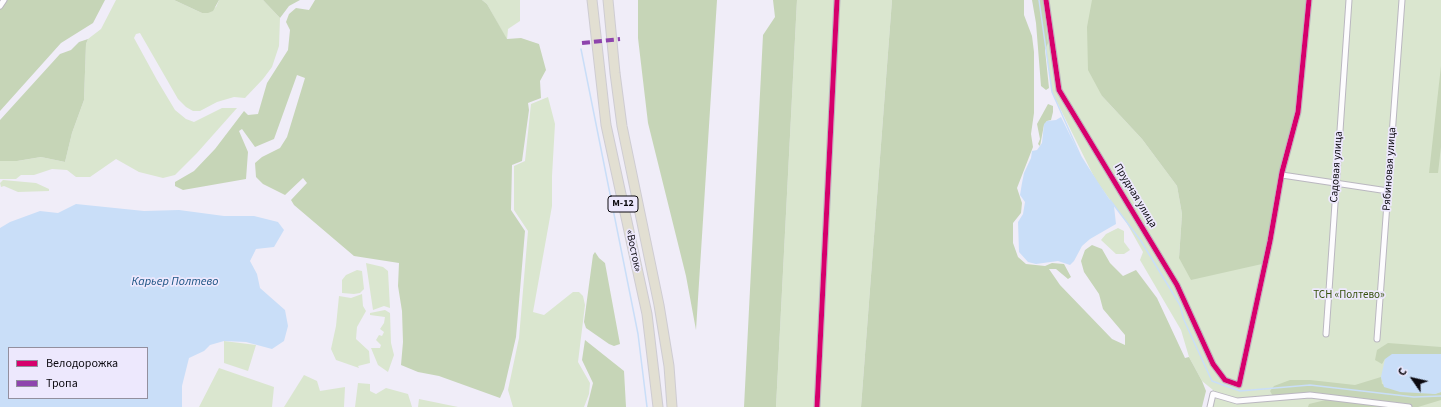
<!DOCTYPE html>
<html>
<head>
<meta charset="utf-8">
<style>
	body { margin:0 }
	#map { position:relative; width:1441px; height:407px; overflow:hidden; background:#f0edf8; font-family:"Source Sans 3",sans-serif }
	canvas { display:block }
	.legend { position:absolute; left:8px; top:347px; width:140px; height:52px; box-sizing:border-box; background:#ede8fd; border:1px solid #938f9e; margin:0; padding:5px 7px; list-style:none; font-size:12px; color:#0c0a10 }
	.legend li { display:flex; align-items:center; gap:8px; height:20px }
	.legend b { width:20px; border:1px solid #938f9e }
	.north { position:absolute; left:1393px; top:359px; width:40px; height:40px; -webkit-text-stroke:3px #ede8fd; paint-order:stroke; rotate:304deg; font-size:11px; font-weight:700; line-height:16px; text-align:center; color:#0c0a10 }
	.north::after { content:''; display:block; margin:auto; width:14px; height:18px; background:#0c0a10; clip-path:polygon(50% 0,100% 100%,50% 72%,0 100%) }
</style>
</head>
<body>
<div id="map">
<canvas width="1441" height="407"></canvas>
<ul class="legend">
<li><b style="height:5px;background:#d6006c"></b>Велодорожка</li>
<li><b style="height:5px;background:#8e44ad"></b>Тропа</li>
</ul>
<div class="north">С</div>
</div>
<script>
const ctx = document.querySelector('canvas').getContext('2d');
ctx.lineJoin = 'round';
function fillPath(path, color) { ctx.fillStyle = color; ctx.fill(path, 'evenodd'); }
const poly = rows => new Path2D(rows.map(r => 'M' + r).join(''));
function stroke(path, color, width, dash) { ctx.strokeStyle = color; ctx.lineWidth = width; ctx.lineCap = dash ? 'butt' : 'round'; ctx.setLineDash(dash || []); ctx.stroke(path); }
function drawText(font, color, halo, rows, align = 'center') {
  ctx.font = font + ' "Source Sans 3",sans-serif'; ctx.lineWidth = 3.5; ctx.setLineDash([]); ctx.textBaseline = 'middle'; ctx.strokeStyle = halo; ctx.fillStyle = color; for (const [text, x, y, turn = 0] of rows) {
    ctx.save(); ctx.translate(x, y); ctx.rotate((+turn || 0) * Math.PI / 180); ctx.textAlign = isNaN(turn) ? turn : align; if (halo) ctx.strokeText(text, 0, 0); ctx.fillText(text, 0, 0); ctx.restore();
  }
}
fillPath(poly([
	[116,0,174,0,202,13,216,7,219,0,263,0,280,18,279,46,272,67,263,79,245,98,234,97,217,102,200,111,193,111,186,107,178,99,140,33,136,34,134,38,157,80,175,110,186,119,194,122,222,108,237,108,197,153,175,175,163,178,139,172,116,159,90,177,76,177,67,170,52,169,34,175,21,175,16,179,0,179,0,161,17,161,41,157,65,162,72,133,84,100,86,44,88,39,101,29],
	[482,0,520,0,520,21,508,29,507,40,487,4],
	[797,0,892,0,861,407,776,407],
	[1039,0,1092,0,1102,96,1142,139,1177,186,1182,214,1179,258,1308,0,1441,0,1441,407,1210,407,1213,390,1202,381,1189,357,1181,330,1140,260,1143,252,1125,220,1096,181,1052,92],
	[548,97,555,124,552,176,552,206,533,312,544,315,573,292,579,292,583,296,585,305,578,362,590,383,589,394,584,407,513,407,508,390,519,338,528,231,514,210,514,166,525,161,531,104],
	[3,180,36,183,49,189,49,191,18,192,4,186,1,187,0,183],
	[1118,228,1124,231,1124,242,1130,250,1124,254,1116,254,1101,240,1106,234],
	[366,263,383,267,388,271,390,308,384,306,373,310],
	[357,270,362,271,364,289,360,293,354,294,342,293,342,280,346,275],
	[362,294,363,306,366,311,357,327,356,339,369,351,370,363,358,366,359,368,336,360,331,349,336,326,339,296,351,298],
	[385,310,390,313,391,343,394,355,388,372,378,365,371,348,380,348,381,345,376,340,379,335,382,336,384,332,380,329,384,323,385,317,370,315,370,313],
	[224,341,256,345,248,371,224,363],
	[219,368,274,387,272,407,199,407],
	[304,375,317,381,320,391,345,387,344,407,284,407],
	[358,383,370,384,370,391,376,394,386,388,408,394,412,407,355,407],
	[419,399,458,407,418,407]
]), '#dae6cf');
fillPath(poly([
	[0,0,105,0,93,23,61,43,0,111],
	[174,0,219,0,213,11,208,13,202,13],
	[263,0,308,0,300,0,289,6,280,18],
	[315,0,482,0,487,4,507,39,521,38,539,44,546,70,540,81,541,98,528,103,529,110,522,161,512,165,511,210,525,231,516,337,504,389,500,398,439,376,418,372,401,365,403,342,402,311,398,286,399,263,354,256,294,205,291,200,307,183,303,178,285,195,263,184,256,177,255,163,262,157,280,148,287,137,305,78,297,75,274,139,255,147,242,129,239,131,248,152,246,179,183,190,175,186,175,182,194,171,215,149,244,111,248,115,258,114,267,83,288,50,290,30,286,22,289,14,296,8,309,10],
	[638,0,717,0,696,330,686,276,648,123,638,38],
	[773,0,797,0,776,407,744,407,763,35,775,17],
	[892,0,1024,0,1024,15,1032,36,1034,52,1034,113,1031,134,1033,147,1017,188,1022,203,1021,213,1013,223,1013,243,1018,257,1026,264,1045,266,1052,263,1064,264,1071,277,1068,279,1056,269,1049,269,1060,285,1112,339,1125,345,1125,335,1103,309,1099,294,1084,272,1081,261,1085,250,1092,245,1102,249,1110,263,1123,276,1136,270,1157,298,1185,358,1189,357,1202,381,1206,391,1202,407,861,407],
	[1032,0,1043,0,1048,43,1045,50,1049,88,1046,90,1041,86,1036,23],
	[1092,0,1308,0,1301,81,1292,137,1267,257,1262,264,1191,280,1179,258,1182,214,1177,186,1142,139,1102,96,1088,70,1087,27],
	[88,39,86,44,84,100,72,133,65,162,41,157,17,161,0,161,0,120,60,54,71,50,79,42],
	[1441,66,1441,147,1438,173,1429,173],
	[1048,104,1053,106,1053,112,1051,120,1047,121,1044,125,1040,146,1038,144,1040,139,1037,124],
	[595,252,599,258,605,263,620,344,614,346,609,344,586,328,584,322,593,255],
	[585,340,624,371,626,407,587,407,593,383,582,360],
	[1388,343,1441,347,1441,354,1385,359,1382,364,1375,360,1377,350],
	[1381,377,1382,384,1435,394,1441,392,1441,400,1418,407,1308,407,1309,404,1334,398,1310,395,1274,398,1270,391,1274,386,1290,380,1310,380,1355,385]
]), '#c6d5b7');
fillPath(poly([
	[1061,117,1081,157,1114,206,1116,224,1090,239,1082,246,1074,261,1070,265,1058,261,1036,264,1028,262,1019,252,1018,222,1023,214,1025,202,1020,195,1022,183,1024,173,1031,158,1032,151,1037,150,1042,143,1044,124,1047,121,1056,120],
	[76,204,144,211,179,210,224,216,254,216,278,222,284,230,274,247,256,249,250,261,257,274,260,288,285,310,288,326,284,341,272,349,246,342,224,341,210,345,204,351,189,358,182,386,182,407,0,407,0,228,10,222,40,211,58,213],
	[9,348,147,348,147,398,9,398],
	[1392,354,1441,354,1441,392,1435,394,1400,392,1384,387,1381,377,1385,359]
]), '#c9def8');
stroke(poly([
	[1039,0,1052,92,1081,157,1096,181],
	[581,49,638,334,647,407],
	[1110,200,1141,241,1180,305,1184,320,1212,381,1240,391,1310,385,1414,397,1441,396]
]), '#c9def8', 1.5);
const street = poly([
	[1046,0,1059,90,1177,285,1213,364,1225,380,1239,385,1270,241,1282,172,1298,112,1309,0],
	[0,6,4,0],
	[1282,175,1388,191],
	[1326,334,1349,0],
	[1377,339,1402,0],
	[817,407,837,0],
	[1210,407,1213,394,1237,401,1310,395,1409,407]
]);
const highway = poly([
	[592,0,606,125,647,314,658,407],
	[608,0,615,73,622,126,659,305,669,366,672,407]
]);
stroke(street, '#bab7c0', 7);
stroke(highway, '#ceccd2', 11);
stroke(street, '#fdfcfe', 5);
stroke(highway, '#e2dfd2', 9);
stroke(poly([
	[582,43,620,39]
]), '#8e44ad', 4, [8, 4]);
stroke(poly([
	[1046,0,1059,90,1177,285,1213,364,1225,380,1239,385,1270,241,1282,172,1298,112,1309,0],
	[817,407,837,0]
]), '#d6006c', 5);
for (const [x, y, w] of [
	[623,204,30]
]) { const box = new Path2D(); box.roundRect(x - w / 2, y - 8, w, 16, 3); ctx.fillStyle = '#ede8fd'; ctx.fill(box); stroke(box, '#0c0a10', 1); }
drawText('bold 10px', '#0c0a10', null, [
	["М-12",623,204]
]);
drawText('11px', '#0c0a10', '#ede8fd', [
	["Садовая улица",1337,167,-86],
	["Рябиновая улица",1390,169,-86],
	["Прудная улица",1135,196,59],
	["«Восток»",633,251,78]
]);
drawText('11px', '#36510b', '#ede8fd', [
	["ТСН «Полтево»",1349,296]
]);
drawText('italic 12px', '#1b5383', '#ede8fd', [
	["Карьер Полтево",175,282]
]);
</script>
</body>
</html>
